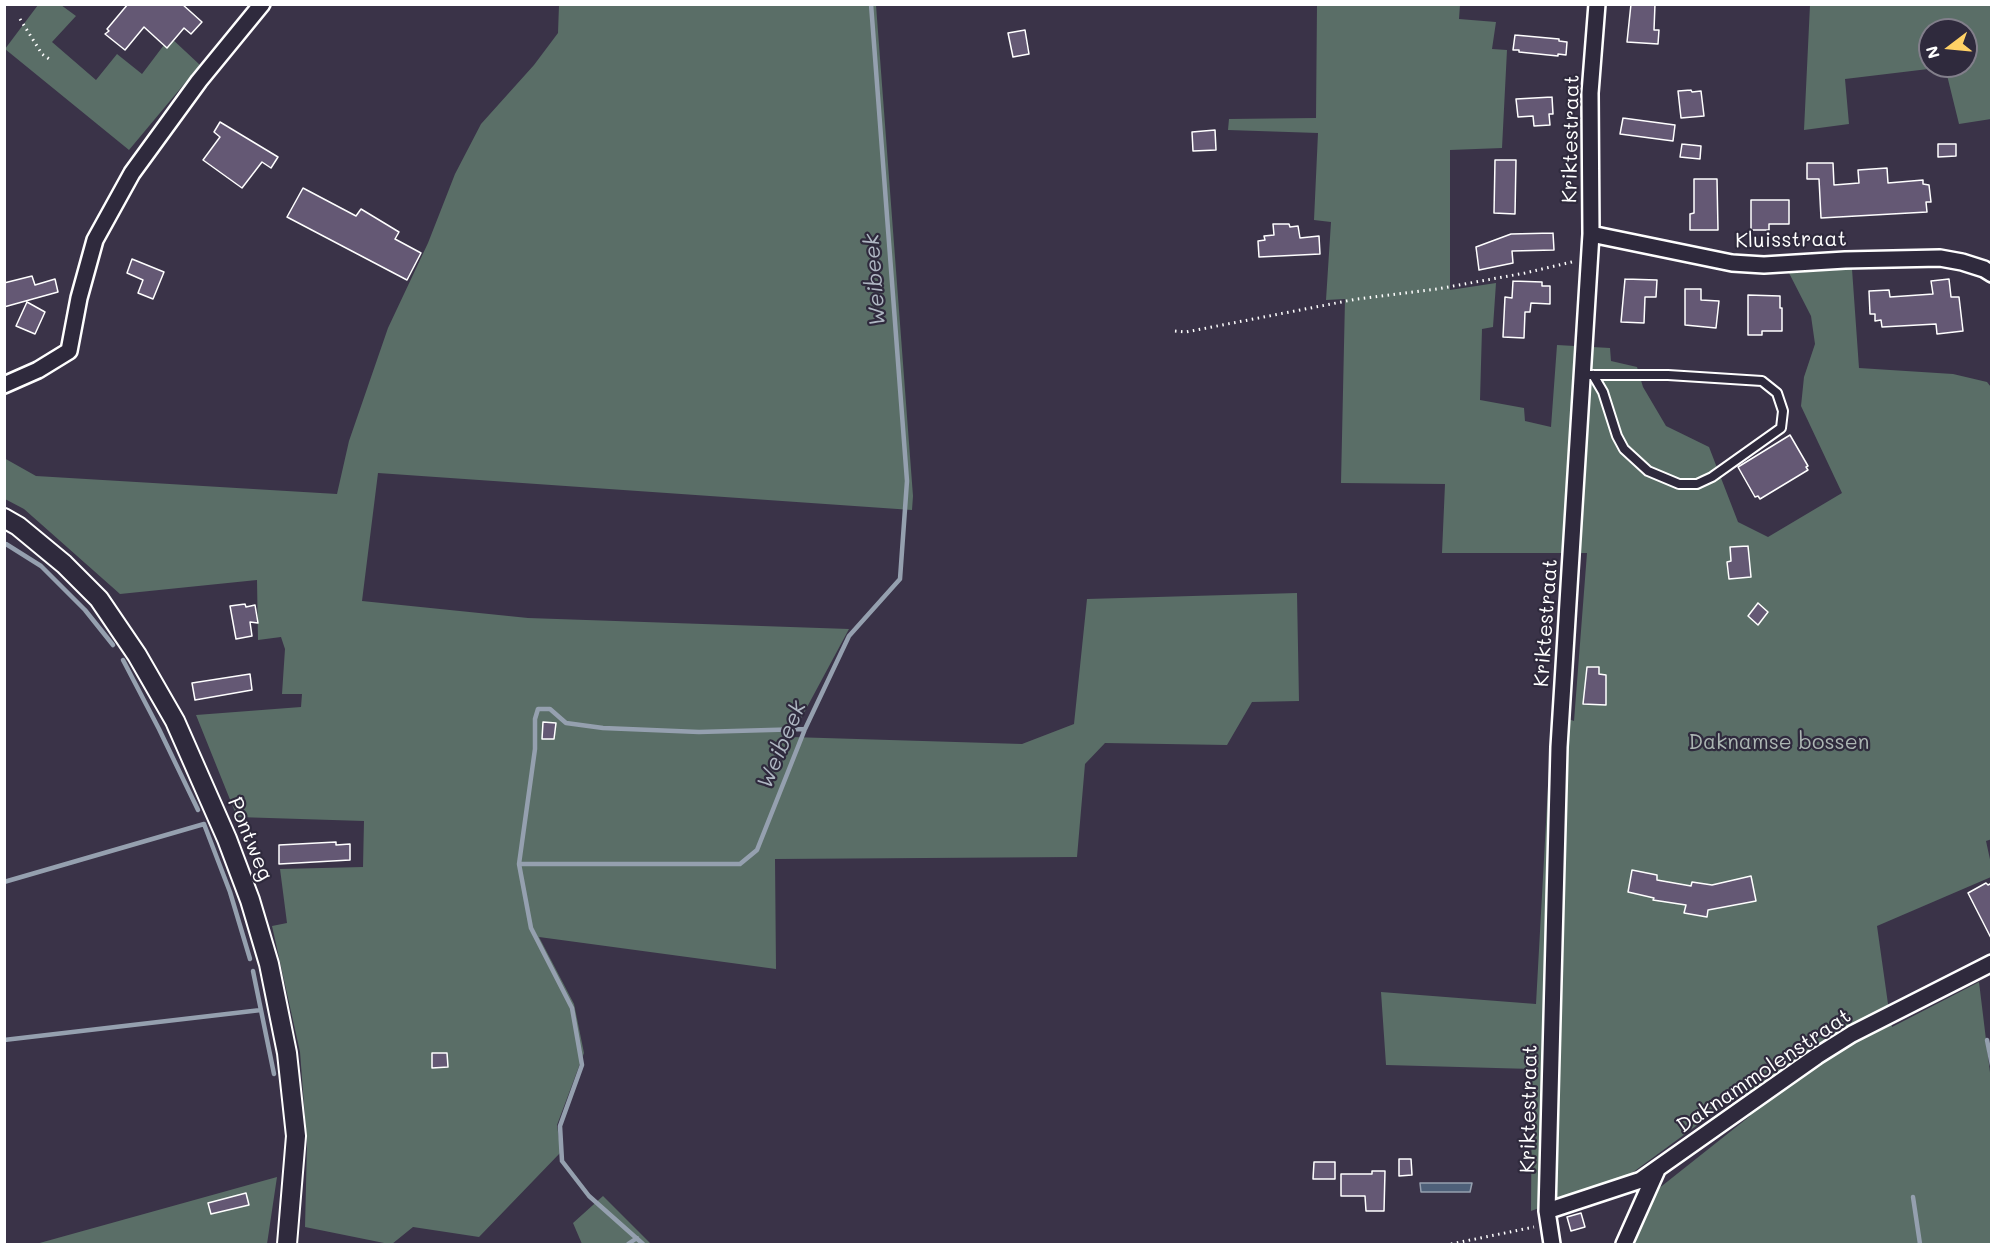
<!DOCTYPE html>
<html>
<head>
<meta charset="utf-8">
<style>
	body { margin:0 }
	#map { position:relative; width:1996px; height:1249px; overflow:hidden; background:#3a3348; font-family:Mali,sans-serif }
	canvas { display:block }
	.frame { position:absolute; inset:0; border:6px solid #fff; pointer-events:none }
	.north { position:absolute; left:1918px; top:18px; width:60px; height:60px; box-sizing:border-box; background:#2f2a3d; border:2px solid #827f8b; border-radius:50%; rotate:254deg; font-size:16px; font-weight:700; line-height:24px; text-align:center; color:#fff }
	.north::after { content:''; display:block; margin:auto; width:21px; height:27px; background:#ffd166; clip-path:polygon(50% 0,100% 100%,50% 72%,0 100%) }
</style>
</head>
<body>
<div id="map">
<canvas width="1996" height="1249"></canvas>
<div class="frame"></div>
<div class="north">N</div>
</div>
<script>
const ctx = document.querySelector('canvas').getContext('2d');
ctx.lineJoin = 'round';
function fillPath(path, color) { ctx.fillStyle = color; ctx.fill(path, 'evenodd'); }
const poly = rows => new Path2D(rows.map(r => 'M' + r).join(''));
function stroke(path, color, width, dash) { ctx.strokeStyle = color; ctx.lineWidth = width; ctx.lineCap = dash ? 'butt' : 'round'; ctx.setLineDash(dash || []); ctx.stroke(path); }
function drawText(font, color, halo, rows, align = 'center') {
  ctx.font = font + ' Mali,sans-serif'; ctx.lineWidth = 4.5; ctx.setLineDash([]); ctx.textBaseline = 'middle'; ctx.strokeStyle = halo; ctx.fillStyle = color; for (const [text, x, y, turn = 0] of rows) {
    ctx.save(); ctx.translate(x, y); ctx.rotate((+turn || 0) * Math.PI / 180); ctx.textAlign = isNaN(turn) ? turn : align; if (halo) ctx.strokeText(text, 0, 0); ctx.fillText(text, 0, 0); ctx.restore();
  }
}
fillPath(poly([
	[38,5,61,5,76,16,52,42,96,80,117,54,142,74,170,37,200,65,129,150,5,49],
	[559,5,876,5,913,496,912,510,378,473,362,601,528,618,849,629,791,737,1022,744,1074,724,1087,599,1297,593,1299,701,1252,702,1227,745,1105,743,1085,764,1077,857,775,859,776,969,539,937,574,1004,584,1053,557,1125,561,1152,479,1237,413,1227,392,1244,389,1244,305,1227,307,1144,300,1052,272,926,287,923,280,869,363,867,364,821,237,817,196,715,301,707,302,694,282,694,285,649,281,637,258,640,257,580,120,594,24,509,5,499,4,458,36,476,337,494,349,441,388,328,428,243,455,174,481,124,534,65,558,33],
	[1317,5,1460,5,1459,19,1496,22,1492,49,1507,50,1502,148,1450,150,1450,290,1496,283,1493,327,1482,329,1480,400,1524,408,1525,421,1551,427,1557,345,1610,348,1611,361,1637,367,1643,387,1666,426,1709,447,1738,522,1768,537,1842,493,1801,406,1804,377,1815,344,1811,316,1789,273,1852,269,1859,368,1953,374,1987,382,1991,387,1992,839,1986,841,1991,864,1991,877,1877,926,1889,1011,1892,1027,1979,982,1992,1089,1991,1244,1629,1244,1653,1193,1750,1116,1745,1090,1632,1173,1531,1211,1532,1069,1386,1065,1381,992,1536,1004,1552,713,1574,721,1587,553,1442,553,1445,484,1341,483,1345,299,1326,300,1331,222,1314,220,1318,133,1228,130,1229,119,1316,118],
	[1810,5,1991,5,1991,119,1959,124,1945,67,1845,79,1849,124,1804,130],
	[1930,30,1966,30,1966,66,1930,66],
	[277,1177,267,1244,36,1244],
	[603,1196,651,1244,582,1244,573,1223]
]), '#5a6e67');
const water = poly([
	[1420,1183,1472,1183,1470,1192,1421,1192,1420,1183]
]);
fillPath(water, '#4e6079');
stroke(water, '#95a0af', 1.5);
stroke(poly([
	[6,544,41,566,85,610,113,645],
	[123,660,159,729,198,810],
	[519,864,535,749,535,719,538,709,550,709,566,723,603,728,699,732,805,729],
	[4,882,204,824,230,892,250,959],
	[253,971,274,1074],
	[4,1040,261,1010],
	[1987,1040,1992,1065],
	[1913,1197,1920,1244],
	[628,1244,637,1238],
	[643,1244,589,1196,562,1161,560,1126,582,1065,572,1008,531,928,519,864,740,864,757,850,805,729,849,636,900,579,907,481,871,4]
]), '#95a0af', 4.5);
const building = poly([
	[128,4,182,4,202,22,191,34,184,28,167,48,144,27,125,50,105,34,109,31,107,29,128,4],
	[1631,4,1655,4,1654,30,1659,30,1658,44,1627,42,1631,4],
	[1025,30,1029,54,1013,57,1008,33,1025,30],
	[1515,35,1559,39,1559,41,1567,42,1566,55,1558,54,1558,56,1519,52,1519,50,1513,50,1515,35],
	[1691,90,1692,92,1701,91,1704,116,1681,118,1678,91,1691,90],
	[1552,97,1553,114,1549,114,1550,125,1534,126,1533,116,1518,117,1516,99,1552,97],
	[1623,118,1675,125,1673,141,1620,134,1623,118],
	[220,122,278,157,271,168,262,162,242,188,203,160,220,137,214,132,220,122],
	[1215,130,1216,150,1193,151,1192,132,1215,130],
	[1682,144,1701,146,1700,159,1680,157,1682,144],
	[1938,144,1956,144,1956,156,1938,157,1938,144],
	[1495,160,1516,160,1515,214,1494,213,1495,160],
	[1807,163,1833,163,1834,185,1859,183,1858,170,1887,168,1888,183,1923,180,1923,184,1929,185,1931,202,1926,202,1927,212,1821,218,1819,179,1807,179,1807,163],
	[1694,179,1717,179,1718,230,1690,230,1690,214,1694,213,1694,179],
	[303,188,356,216,361,209,399,232,395,239,421,253,407,280,287,217,303,188],
	[1751,200,1789,200,1789,224,1769,224,1769,230,1751,230,1751,200],
	[1273,224,1289,224,1290,227,1298,226,1300,238,1319,236,1320,254,1259,257,1258,241,1265,240,1264,236,1274,235,1273,224],
	[1553,233,1554,250,1512,251,1513,263,1479,270,1476,247,1511,234,1553,233],
	[132,259,164,272,153,299,138,293,143,280,127,273,132,259],
	[32,276,35,285,55,279,58,292,4,307,4,283,32,276],
	[1625,279,1657,280,1656,297,1645,297,1644,323,1621,322,1625,279],
	[1949,279,1951,297,1959,297,1963,331,1937,334,1936,324,1882,327,1881,320,1875,321,1875,314,1870,314,1869,291,1889,290,1890,297,1933,294,1931,281,1949,279],
	[1513,281,1542,282,1542,286,1550,286,1550,304,1531,303,1530,312,1525,312,1524,338,1503,337,1505,297,1512,298,1513,281],
	[1685,289,1701,289,1701,300,1719,301,1716,328,1685,325,1685,289],
	[1748,295,1780,296,1780,308,1782,308,1782,331,1762,331,1762,335,1748,335,1748,295],
	[27,302,45,312,35,334,16,326,27,302],
	[1790,435,1808,466,1806,467,1808,470,1760,499,1758,496,1755,497,1738,467,1790,435],
	[1748,546,1751,577,1729,579,1727,562,1731,561,1730,547,1748,546],
	[1758,603,1768,612,1758,625,1748,616,1758,603],
	[245,604,246,607,255,605,258,623,250,622,252,636,236,639,230,606,245,604],
	[1587,667,1599,667,1599,674,1606,675,1606,705,1583,704,1587,667],
	[250,674,252,690,195,700,192,683,250,674],
	[543,722,556,723,554,739,542,739,543,722],
	[336,842,336,845,350,844,350,860,279,864,279,845,336,842],
	[1632,870,1657,875,1657,880,1691,886,1692,882,1712,885,1751,876,1756,901,1708,910,1707,917,1684,913,1686,905,1653,900,1654,898,1628,892,1632,870],
	[1986,883,1988,885,1992,883,1992,940,1968,893,1986,883],
	[432,1053,447,1053,448,1067,432,1068,432,1053],
	[1399,1159,1411,1159,1412,1175,1399,1176,1399,1159],
	[1314,1162,1335,1162,1335,1179,1313,1179,1314,1162],
	[1372,1171,1385,1171,1384,1211,1366,1211,1365,1196,1341,1196,1341,1174,1372,1174,1372,1171],
	[246,1193,249,1205,211,1214,208,1203,246,1193],
	[1581,1213,1585,1227,1571,1231,1567,1217,1581,1213]
]);
fillPath(building, '#645874');
stroke(building, '#fff', 1.5);
const service = poly([
	[1582,375,1668,375,1762,381,1777,393,1783,411,1781,428,1712,477,1697,484,1679,484,1648,471,1624,449,1617,436,1603,392,1593,375]
]);
const minor = poly([
	[1591,234,1732,263,1764,265,1845,260,1940,258,1962,262,1984,269,1992,274],
	[4,385,38,370,69,351,79,298,95,240,132,173,199,81,262,4],
	[1547,1211,1641,1180,1817,1056,1852,1034,1992,963],
	[1552,1244,1547,1211,1559,747,1591,234,1590,93,1597,4],
	[1624,1244,1657,1170]
]);
const tertiary = poly([
	[4,518,18,526,64,564,99,599,137,655,175,721,227,839,250,900,269,964,287,1053,296,1136,287,1244]
]);
stroke(service, '#fff', 12);
stroke(minor, '#fff', 20);
stroke(tertiary, '#fff', 22);
stroke(poly([
	[20,19,42,54,52,61],
	[1175,331,1186,332,1357,299,1437,289,1525,273,1576,261],
	[1451,1244,1534,1227]
]), '#fff', 3, [1.5, 4.5]);
stroke(service, '#2f2a3d', 8);
stroke(minor, '#2f2a3d', 15);
stroke(tertiary, '#2f2a3d', 18);
drawText('21px', '#fff', '#2f2a3d', [
	["Kriktestraat",1571,139,-89],
	["Kluisstraat",1791,240,-1],
	["Kriktestraat",1546,623,-86],
	["Pontweg",250,839,68],
	["Daknammolenstraat",1764,1071,-34],
	["Kriktestraat",1529,1109,-89]
]);
drawText('21px', '#acb6b3', '#2f2a3d', [
	["Daknamse bossen",1779,743]
]);
drawText('italic 22px', '#afb7c3', '#2f2a3d', [
	["Weibeek",875,280,-94],
	["Weibeek",782,745,-67]
]);
</script>
</body>
</html>
